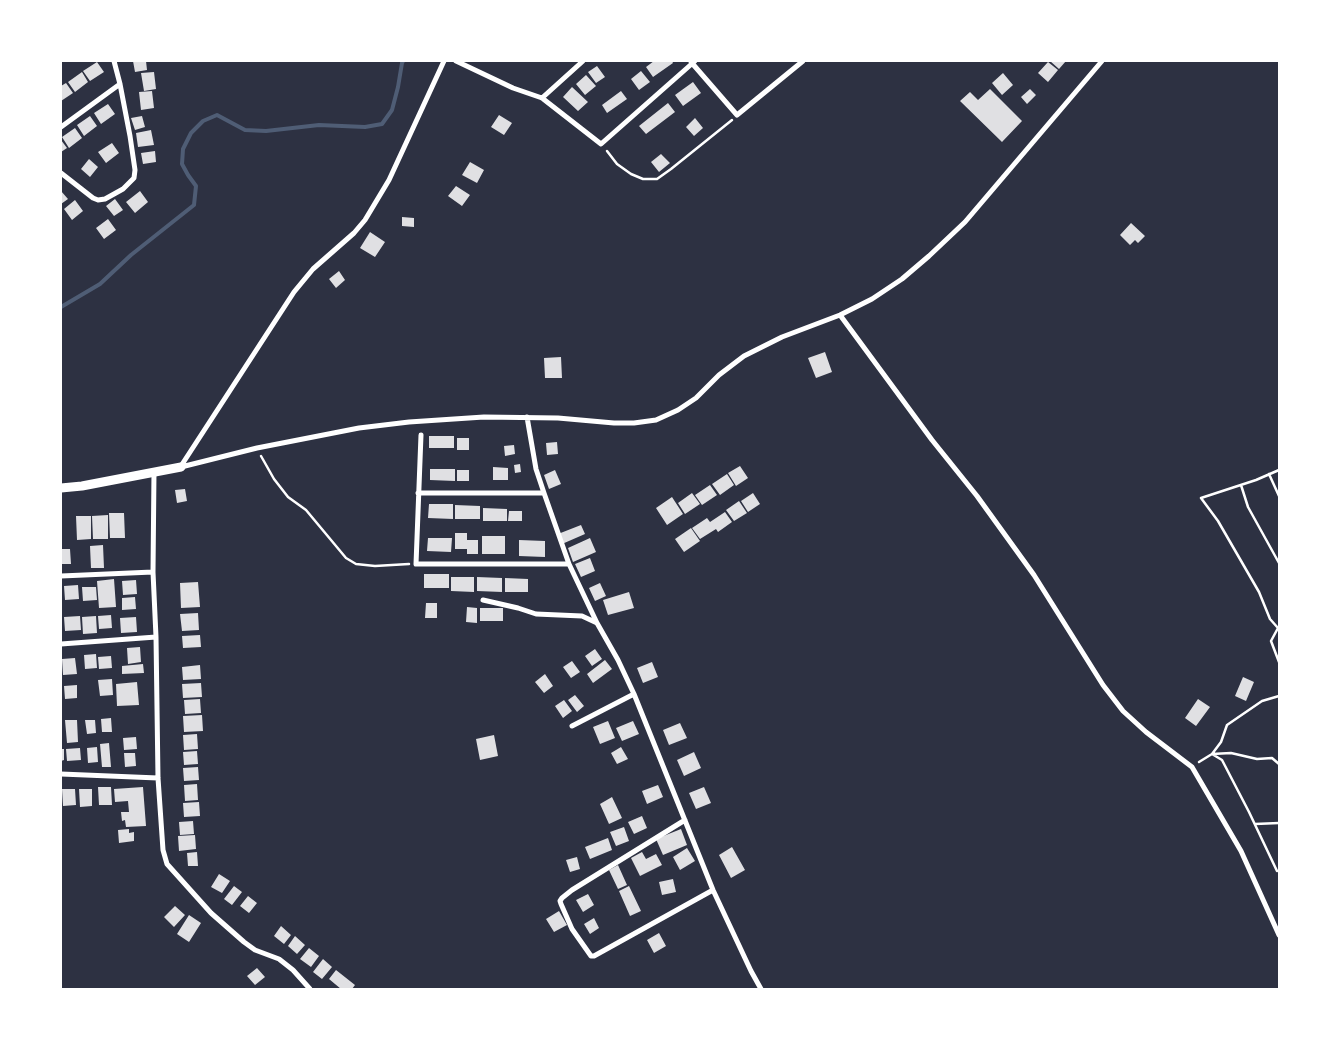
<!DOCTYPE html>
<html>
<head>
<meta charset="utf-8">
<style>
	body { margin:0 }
	#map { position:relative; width:1340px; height:1050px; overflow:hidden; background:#2d3142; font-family:Mulish,sans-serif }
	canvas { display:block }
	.frame { position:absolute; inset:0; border:62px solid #fff; pointer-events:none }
</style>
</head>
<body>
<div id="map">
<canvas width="1340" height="1050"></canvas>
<div class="frame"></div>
</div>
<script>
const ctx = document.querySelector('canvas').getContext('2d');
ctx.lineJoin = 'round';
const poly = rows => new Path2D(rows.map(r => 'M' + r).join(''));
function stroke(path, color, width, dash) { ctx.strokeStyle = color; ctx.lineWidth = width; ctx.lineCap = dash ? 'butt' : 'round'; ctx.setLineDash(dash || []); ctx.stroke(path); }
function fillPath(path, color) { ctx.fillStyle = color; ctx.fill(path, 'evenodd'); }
stroke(poly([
	[61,307,100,284,131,255,194,205,196,186,188,175,182,164,183,149,191,133,203,121,217,115,245,130,266,131,319,125,365,127,382,124,392,110,398,87,402,63,403,61]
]), '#4f5d75', 4);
fillPath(poly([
	[133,61,146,61,147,70,135,72],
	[654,61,672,61,673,63,653,77,646,67],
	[1050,61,1066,61,1059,69],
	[97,62,104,72,90,81,83,71],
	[1048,62,1058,70,1048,82,1038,73],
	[597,66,605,77,596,83,588,72],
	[641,71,650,82,639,90,631,79],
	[82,72,88,82,75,92,68,82],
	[154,72,156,89,144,91,141,73],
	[1003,73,1013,85,1002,95,992,83],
	[586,75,596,86,585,95,576,84],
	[693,82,701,93,683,106,675,95],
	[66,83,73,93,61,101,61,86],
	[572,87,588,102,578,111,563,97],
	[990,89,1022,121,1002,142,960,101,970,92,978,100],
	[1030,89,1036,95,1027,104,1021,97],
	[152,91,154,108,141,110,139,92],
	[621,91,627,99,607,113,602,105],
	[668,103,675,112,646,134,639,126],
	[108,104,115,114,101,124,94,113],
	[499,115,512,123,504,135,491,127],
	[90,116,97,126,84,136,77,125],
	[142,116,145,127,135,130,131,118],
	[695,118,703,128,694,136,686,127],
	[75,128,82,138,69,148,62,137],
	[151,130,154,145,138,147,136,133],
	[61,140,67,148,61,152],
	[112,143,119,153,106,163,98,152],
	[155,151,156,162,143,164,141,153],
	[661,154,670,163,659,172,651,162],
	[89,159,98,167,90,177,81,169],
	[470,162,484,170,477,183,462,175],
	[456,186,470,195,462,206,448,196],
	[61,191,68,199,61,204],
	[140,191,148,202,135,213,126,202],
	[115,199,123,210,114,216,106,206],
	[75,200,83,211,72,220,64,209],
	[402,217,414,218,414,227,402,226],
	[108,219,116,230,104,239,96,228],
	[1131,223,1145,236,1138,243,1135,240,1130,245,1120,235],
	[370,232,385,242,375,257,360,248],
	[339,271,345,280,336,288,329,279],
	[825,352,832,372,816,378,808,358],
	[561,357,562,378,545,378,544,358],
	[429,436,454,436,454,448,429,448],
	[457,438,469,438,469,450,457,450],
	[557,442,558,454,547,455,546,443],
	[514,445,515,454,505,456,504,446],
	[520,464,521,472,515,473,514,465],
	[740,466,748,478,736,486,728,473],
	[493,467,508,468,508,480,493,480],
	[430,469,455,469,455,481,430,480],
	[457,470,469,470,469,481,457,481],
	[555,470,561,484,549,489,544,475],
	[727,474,734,485,720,495,712,484],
	[710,485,717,495,702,505,695,495],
	[185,489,187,501,177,503,175,490],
	[692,493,700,504,685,514,678,503],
	[753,493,760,504,748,512,741,501],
	[672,497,683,514,667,525,656,508],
	[739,501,747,513,734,521,726,510],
	[429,504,453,504,453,519,428,518],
	[455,505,480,506,480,519,455,519],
	[483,508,507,509,507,521,483,521],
	[509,511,522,511,522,521,508,521],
	[725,512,732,522,718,532,716,529,700,539,692,528,707,518,710,522],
	[109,513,124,513,125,538,110,538],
	[108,515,108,539,93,539,92,516],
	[76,516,91,516,91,539,77,540],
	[581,525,585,534,562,544,558,534],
	[691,528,700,541,684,552,675,539],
	[455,533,467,533,467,540,478,540,478,554,467,554,467,549,455,549],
	[482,536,505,536,505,554,482,554],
	[428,538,452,538,451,552,427,551],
	[590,538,596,552,573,562,568,548],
	[519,540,545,541,545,557,519,556],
	[103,545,104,568,91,568,90,546],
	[61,549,70,549,71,564,61,564],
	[590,558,595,571,581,577,575,564],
	[424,574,449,574,449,588,424,588],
	[451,577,474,577,474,592,451,591],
	[477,577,502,578,502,592,477,591],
	[505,578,528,579,528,592,505,592],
	[114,579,116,607,99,608,97,581],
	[136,580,137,594,123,595,122,581],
	[198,582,200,607,181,608,180,583],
	[600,583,606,596,595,601,589,588],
	[78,585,79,599,65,600,64,586],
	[82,587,96,587,97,600,83,601],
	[629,592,634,608,608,615,603,600],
	[135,597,136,609,122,610,122,598],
	[426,603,437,603,437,618,425,618],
	[467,607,477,608,477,623,466,622],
	[480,608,503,608,503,621,480,621],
	[198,613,199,630,182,631,180,614],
	[111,615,112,628,99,629,98,616],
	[80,616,81,630,65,631,64,617],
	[96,616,97,633,83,634,82,617],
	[136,617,137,632,121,633,120,618],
	[200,635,201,647,183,648,182,636],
	[140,647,141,662,128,664,127,648],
	[595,649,602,659,592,666,585,656],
	[96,654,97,668,85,669,84,655],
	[111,656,112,668,99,669,98,657],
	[75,658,77,674,63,675,62,659],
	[605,660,612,669,593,683,587,674],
	[572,661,580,672,571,678,563,667],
	[652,662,658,677,643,683,637,668],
	[143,664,144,673,122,674,122,666],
	[200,665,201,679,183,680,182,667],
	[545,674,553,686,544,693,535,682],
	[1243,677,1254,682,1246,701,1235,696],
	[112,679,113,695,100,696,98,680],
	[137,682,139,705,117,706,116,684],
	[201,683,202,697,183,698,182,684],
	[77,685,77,698,65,699,64,686],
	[575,695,584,706,577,712,568,700],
	[200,699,201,713,185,714,184,700],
	[1198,699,1210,707,1196,726,1185,718],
	[564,700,572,711,563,718,555,706],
	[202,715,203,731,184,732,183,716],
	[111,718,112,732,102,732,101,719],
	[65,720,77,720,78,742,67,743],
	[85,720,95,720,96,733,87,734],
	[608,721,615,738,600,744,593,727],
	[633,721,639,734,622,741,616,728],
	[680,723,687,738,669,745,663,730],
	[197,734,198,749,184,750,183,735],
	[494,735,498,756,480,760,476,739],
	[136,737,137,749,124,750,123,738],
	[109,743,111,767,102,767,100,744],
	[97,747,98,762,88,763,87,748],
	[621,747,628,759,617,764,611,753],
	[80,748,81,760,67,761,66,749],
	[61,749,64,749,64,760,61,761],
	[197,751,198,764,184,765,183,752],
	[694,752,701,768,684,776,677,760],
	[124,753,135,753,136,766,125,767],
	[198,767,199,780,184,781,183,768],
	[197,784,198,800,185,801,184,785],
	[658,785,663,797,647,804,642,791],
	[98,787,111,787,112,805,99,805],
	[143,787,146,826,126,827,125,820,122,821,121,812,129,812,128,801,115,802,114,789],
	[704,787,711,803,696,809,689,793],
	[62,789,75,789,76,805,63,806],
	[79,789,92,789,92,806,80,807],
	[612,797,622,818,609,824,600,804],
	[199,802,200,816,184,817,183,803],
	[642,816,647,828,634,834,628,822],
	[193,821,194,834,180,835,179,822],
	[624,827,629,841,616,846,610,832],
	[129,829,129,833,134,832,134,841,119,843,118,830],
	[681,829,687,845,663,855,656,839],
	[195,835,196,849,179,851,178,836],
	[608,838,612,850,590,859,585,847],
	[732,847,745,870,731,878,719,855],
	[687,848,695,861,680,870,673,857],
	[197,852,198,866,188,866,187,853],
	[642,852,646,859,656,854,662,865,640,876,631,858],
	[577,857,580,869,570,872,566,860],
	[618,865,627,885,618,889,609,870],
	[219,874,230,881,222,893,211,887],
	[673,879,676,892,662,895,659,882],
	[234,886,242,892,232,905,224,899],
	[629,886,641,911,630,916,619,891],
	[588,894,594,905,583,912,576,900],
	[248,896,257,903,249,913,240,906],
	[175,906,185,915,174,927,164,917],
	[559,911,567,925,554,932,546,919],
	[189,915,201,923,189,942,177,934],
	[594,918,599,928,590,934,584,924],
	[281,926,291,935,284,944,274,936],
	[659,933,666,946,654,953,647,940],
	[295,936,305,945,297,954,288,946],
	[309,948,319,956,311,967,300,959],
	[323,959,332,967,322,979,313,972],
	[257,968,265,977,255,985,247,976],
	[336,970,355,985,352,989,341,989,329,979]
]), '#e0e0e3');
stroke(poly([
	[607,151,617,164,631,174,643,179,657,179,671,169,732,120],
	[261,456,274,479,288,497,306,510,346,558,356,564,375,566,409,564],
	[1279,470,1256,480,1201,498,1218,521,1259,592,1270,619,1278,628,1271,641,1279,662],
	[1269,474,1279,496],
	[1241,485,1248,507,1279,563],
	[1199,762,1212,754,1221,742,1227,725,1262,701,1279,696],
	[1255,824,1279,823],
	[1277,871,1249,812,1222,760,1212,754,1231,753,1257,759,1272,758,1279,764]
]), '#fff', 2.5);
stroke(poly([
	[456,61,513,88,542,98,601,144,695,61],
	[691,62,737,115,803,61],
	[542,98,583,61],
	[61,127,120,84],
	[61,173,93,198,98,200,105,199,123,189,134,178,135,170,130,136,120,84,114,61],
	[840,315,932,440,977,496,1034,575,1103,685,1123,711,1146,732,1192,767,1241,851,1279,935],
	[527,417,536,469,544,493],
	[421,435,416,564,569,564],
	[181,466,294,292,313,269,354,233,365,220,389,180,444,61],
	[181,467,257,448,359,428,409,422,484,417,558,418,614,423,634,423,656,420,678,410,696,398,719,375,744,356,782,337,840,315,872,299,902,279,929,256,965,222,1102,61],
	[154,472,153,572,156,637,158,778,163,850,167,864,211,913,244,942,255,950,279,959,293,970,310,989],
	[418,493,544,493,569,564,597,623],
	[61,576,153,572],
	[483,600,518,608,536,614,582,616,597,623,618,660,634,694,713,890,751,971,761,989],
	[61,644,156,637],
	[572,726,634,694],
	[61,774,158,778],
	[685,820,572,890,562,898,560,901,561,904,572,929,591,956,594,956,713,890]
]), '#fff', 5);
stroke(poly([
	[61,488,82,486,181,467]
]), '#fff', 9);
</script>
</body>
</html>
